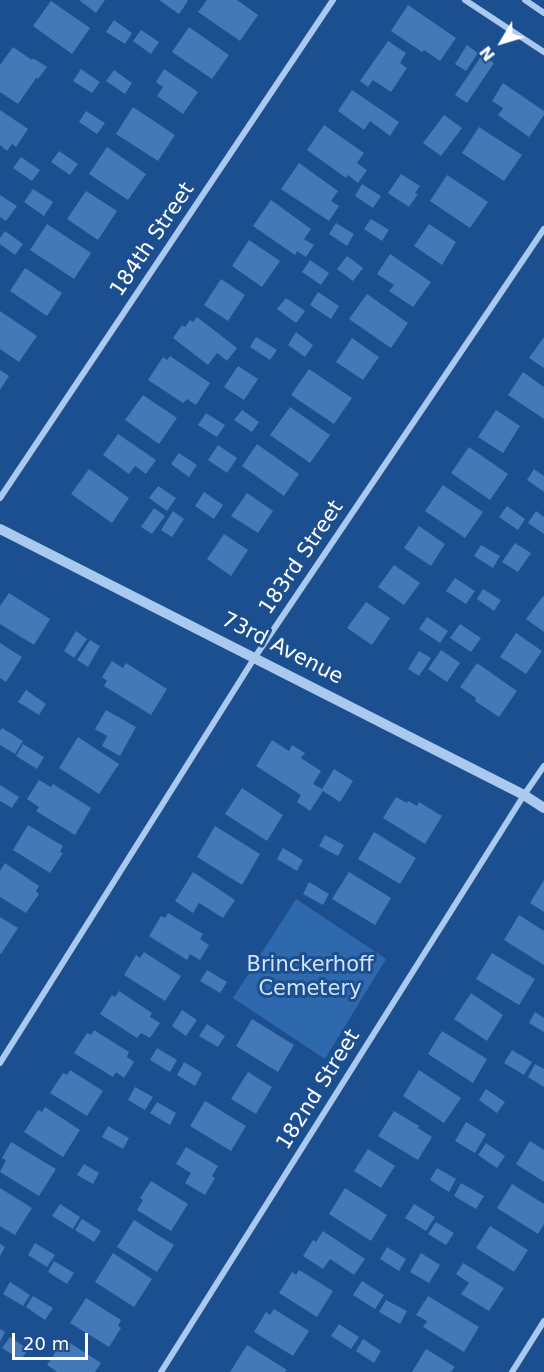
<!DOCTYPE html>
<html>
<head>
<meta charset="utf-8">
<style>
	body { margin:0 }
	#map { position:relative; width:544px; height:1372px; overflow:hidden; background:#1b4f8f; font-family:"DejaVu Sans",sans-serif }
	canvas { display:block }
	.north { position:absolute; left:472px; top:12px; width:60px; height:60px; -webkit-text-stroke:4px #1b4f8f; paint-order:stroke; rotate:232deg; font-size:16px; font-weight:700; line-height:24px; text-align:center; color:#fff }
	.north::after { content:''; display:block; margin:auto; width:21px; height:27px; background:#fff; clip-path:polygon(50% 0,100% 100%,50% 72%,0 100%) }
	.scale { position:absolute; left:12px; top:1333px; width:76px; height:27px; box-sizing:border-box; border:3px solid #fff; border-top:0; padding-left:8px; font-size:18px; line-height:21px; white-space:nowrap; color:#fff; -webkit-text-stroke:4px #1b4f8f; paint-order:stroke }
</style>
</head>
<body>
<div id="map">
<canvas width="544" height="1372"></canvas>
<div class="north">N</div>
<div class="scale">20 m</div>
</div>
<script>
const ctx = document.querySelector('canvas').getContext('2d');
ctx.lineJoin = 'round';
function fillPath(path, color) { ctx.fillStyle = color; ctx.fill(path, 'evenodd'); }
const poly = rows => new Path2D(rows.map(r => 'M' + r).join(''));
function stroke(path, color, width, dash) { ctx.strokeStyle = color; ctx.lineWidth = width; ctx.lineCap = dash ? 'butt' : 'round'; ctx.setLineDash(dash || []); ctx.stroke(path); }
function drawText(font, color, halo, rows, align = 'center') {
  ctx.font = font + ' "DejaVu Sans",sans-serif'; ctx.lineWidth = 6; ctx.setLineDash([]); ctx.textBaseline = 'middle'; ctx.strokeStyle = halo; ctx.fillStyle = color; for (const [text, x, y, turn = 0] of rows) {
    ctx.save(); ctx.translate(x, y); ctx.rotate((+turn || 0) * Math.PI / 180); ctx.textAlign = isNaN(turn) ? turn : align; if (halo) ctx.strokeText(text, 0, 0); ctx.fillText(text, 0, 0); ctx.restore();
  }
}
fillPath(poly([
	[296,899,386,959,325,1059,233,998]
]), '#2e69ad');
fillPath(poly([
	[79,0,105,0,96,13],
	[159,0,186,0,188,1,179,14],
	[207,0,237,0,258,15,240,41,198,12],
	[51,1,90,28,72,54,33,26],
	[408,5,456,38,440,61,424,50,422,52,391,31],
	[114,20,132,33,125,44,106,32],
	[189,27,229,55,212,79,172,52],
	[141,30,159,42,151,54,133,41],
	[388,41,406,53,400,63,407,68,391,92,373,80,368,87,360,81],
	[467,45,478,53,466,71,455,64],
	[13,47,32,60,33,58,47,67,38,79,37,77,18,104,0,92,0,65],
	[482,55,494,63,467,103,455,95],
	[81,69,100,82,92,93,73,81],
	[164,69,198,92,183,114,157,96,163,87,156,82],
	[114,70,132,83,125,94,106,81],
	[503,83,544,111,544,115,529,137,498,115,503,108,492,101],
	[352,90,399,122,390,136,370,121,364,130,338,111],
	[133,107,175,135,158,161,116,134],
	[0,110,28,129,16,147,12,144,7,151,0,145],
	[86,111,105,123,97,134,79,122],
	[444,115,462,128,441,156,423,143],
	[324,125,364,153,357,163,367,170,358,183,348,175,346,178,307,150],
	[479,127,522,155,504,181,462,153],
	[107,147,146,174,128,200,89,174],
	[59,151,78,164,70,175,51,162],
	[21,157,40,170,32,181,13,168],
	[299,163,338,191,331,201,339,206,329,221,281,189],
	[401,174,420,186,415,193,418,194,409,207,388,193],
	[447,175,488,202,470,228,430,201],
	[362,184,381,196,373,208,355,196],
	[33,189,53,202,44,216,24,202],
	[86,191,117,211,98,240,67,219],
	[0,195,17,206,6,221,0,217],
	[271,200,311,229,304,239,314,245,306,257,297,251,295,255,253,226],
	[371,219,389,230,382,241,364,229],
	[336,223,354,234,347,246,329,234],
	[47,224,91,253,74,279,30,250],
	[429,224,456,242,442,265,414,246],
	[5,231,23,244,15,255,0,244,0,238],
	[249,240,280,261,262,287,232,266],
	[390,254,431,282,413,307,389,291,394,285,377,274],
	[347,256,363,268,353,281,337,269],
	[310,260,329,273,321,285,302,272],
	[25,268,62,293,47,316,10,291],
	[221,279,245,295,228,321,204,305],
	[318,292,339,306,331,319,310,305],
	[367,294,408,323,391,348,349,319],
	[286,298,305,311,296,323,277,309],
	[0,311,37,336,19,362,0,349],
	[197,317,237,348,227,361,217,353,208,365,173,338,182,325,185,327,190,320,193,322],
	[296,332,313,345,305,357,288,345],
	[256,337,277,350,270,360,250,347],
	[544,337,544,368,529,358],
	[352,338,379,357,363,380,336,362],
	[170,356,210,383,196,405,187,399,183,403,148,380,163,357,167,360],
	[238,366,258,379,244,400,224,387],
	[309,369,352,398,334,424,291,395],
	[0,370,9,376,0,390],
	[523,372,544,387,544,419,508,395],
	[143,395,177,418,159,444,125,420],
	[290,407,330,435,310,463,270,435],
	[242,410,259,422,252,432,234,420],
	[496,410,520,426,503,453,478,437],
	[206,413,225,425,217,437,198,425],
	[118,434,156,460,146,474,135,466,129,474,103,455],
	[257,444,299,474,284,496,242,466],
	[218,445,237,458,227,473,208,460],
	[469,447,508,474,490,500,451,473],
	[179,453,197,465,189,477,171,464],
	[89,469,129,498,112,523,71,494],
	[534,469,544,476,544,492,527,480],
	[443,485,483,512,465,538,425,511],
	[158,486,176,498,167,511,149,498],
	[204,492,223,505,214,519,195,506],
	[247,493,273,511,258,533,231,516],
	[507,506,525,519,518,530,499,517],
	[154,508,165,516,152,534,141,527],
	[173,511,184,519,172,537,161,530],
	[536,511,544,517,544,534,528,523],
	[419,526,445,544,431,566,404,548],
	[224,534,248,550,231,576,207,559],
	[515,543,531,553,518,572,502,562],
	[481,545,500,556,493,568,474,556],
	[394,565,420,583,404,605,378,587],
	[455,578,475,591,466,604,446,591],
	[483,589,501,600,494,611,477,599],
	[9,593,50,619,34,645,0,624,0,606],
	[543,596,544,597,544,632,526,619],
	[366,602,390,618,372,645,347,628],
	[427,617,448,631,440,643,419,629],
	[460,624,481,638,471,652,450,638],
	[76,631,87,639,74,658,64,651],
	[516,633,542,651,526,674,500,657],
	[90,640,100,646,88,667,77,660],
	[0,643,22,657,6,682,0,678],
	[441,650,460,663,447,682,428,669],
	[419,651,431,658,419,676,408,669],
	[112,661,123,668,126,663,167,689,151,715,104,686,107,681,102,677],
	[477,663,517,691,499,717,475,701,476,698,460,687],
	[26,690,46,704,39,715,18,702],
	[106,710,136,727,120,756,102,746,107,736,95,729],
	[2,728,23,741,15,754,0,745,0,731],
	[78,737,119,764,99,794,59,768],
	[272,740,289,751,292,745,305,753,301,758,321,771,313,784,322,789,334,769,353,781,340,802,323,791,310,811,297,802,301,795,256,766],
	[23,744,44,757,37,769,16,756],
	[39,780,51,787,53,784,91,808,75,835,36,811,39,807,27,799],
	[0,785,19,797,12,808,0,801],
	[242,788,283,815,267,841,225,814],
	[396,797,407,803,408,801,417,806,419,802,442,816,425,844,383,818],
	[28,825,63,846,60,852,63,853,50,873,13,850],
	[215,826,260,854,242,885,197,857],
	[374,832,416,858,400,884,358,859],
	[325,835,344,845,338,856,319,846],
	[283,848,303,860,297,871,277,859],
	[5,863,39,886,36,891,39,894,26,913,0,897,0,871],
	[193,872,235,900,223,918,199,903,193,913,175,901],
	[349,872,391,898,375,925,332,899],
	[544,880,544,912,530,903],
	[309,882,329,894,323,905,303,894],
	[168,913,203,934,200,939,209,945,200,960,190,954,187,960,149,936,161,916,165,918],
	[519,915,544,931,544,965,504,940],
	[0,917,18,928,1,954,0,953],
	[144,952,181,976,165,1001,124,975,136,955,140,958],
	[492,953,535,979,519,1005,476,979],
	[207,970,227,982,220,993,200,981],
	[119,991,152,1013,150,1017,160,1023,150,1038,141,1033,137,1038,100,1014,112,995,115,997],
	[471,993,503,1015,487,1041,454,1019],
	[182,1010,197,1020,186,1036,172,1026],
	[535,1012,544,1018,544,1032,529,1023],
	[252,1019,294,1045,278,1072,236,1046],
	[207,1024,225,1036,218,1047,199,1036],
	[94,1030,129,1052,127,1057,134,1062,124,1078,116,1072,113,1077,74,1053,87,1033,91,1035],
	[442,1031,487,1059,473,1083,428,1054],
	[157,1048,177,1060,170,1072,150,1060],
	[512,1050,532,1062,524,1075,504,1063],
	[184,1062,202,1073,195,1086,177,1075],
	[535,1064,544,1069,544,1087,528,1077],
	[70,1070,103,1091,87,1116,50,1093,63,1073,67,1075],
	[419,1070,461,1098,444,1123,403,1096],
	[248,1072,272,1087,256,1114,231,1099],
	[135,1087,153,1097,145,1110,128,1100],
	[486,1089,505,1102,497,1113,479,1100],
	[205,1101,246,1126,231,1151,190,1126],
	[157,1102,176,1113,170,1125,150,1113],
	[45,1107,80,1130,63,1157,24,1132,38,1110,42,1112],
	[394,1111,419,1126,418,1128,432,1137,418,1160,378,1136],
	[466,1122,486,1134,475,1153,455,1141],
	[108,1126,129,1138,123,1149,102,1137],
	[530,1141,544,1150,544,1182,516,1164],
	[11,1142,56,1169,39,1196,0,1172,6,1160,2,1158],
	[486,1143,505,1156,497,1168,478,1155],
	[186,1147,218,1166,212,1176,215,1178,205,1195,185,1183,191,1173,176,1164],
	[368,1149,395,1166,381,1188,354,1171],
	[84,1164,99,1173,93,1184,77,1175],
	[437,1168,456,1179,449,1192,430,1180],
	[151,1181,188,1204,171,1231,137,1210,143,1200,140,1198],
	[461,1183,484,1196,476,1209,454,1196],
	[512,1184,544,1204,544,1224,538,1234,497,1208],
	[0,1188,32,1208,15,1235,0,1226],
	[345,1188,387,1215,371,1241,329,1214],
	[60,1204,80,1217,73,1229,52,1216],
	[414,1204,435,1217,426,1231,405,1218],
	[82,1219,101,1231,94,1242,75,1230],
	[134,1220,174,1245,157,1272,117,1247],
	[436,1222,454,1233,446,1245,428,1234],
	[490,1226,528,1250,514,1272,476,1248],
	[323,1231,365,1259,354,1275,330,1259,323,1269,303,1256,313,1240,316,1242],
	[35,1243,55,1255,47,1267,28,1255],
	[0,1244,5,1247,0,1256],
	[387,1247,406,1259,399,1271,380,1259],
	[113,1253,152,1279,134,1307,95,1282],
	[421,1253,440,1265,429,1283,410,1272],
	[54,1261,74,1273,67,1284,48,1272],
	[463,1263,504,1288,489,1311,461,1294,469,1283,456,1274],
	[299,1270,333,1291,317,1317,279,1293,292,1272,296,1275],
	[362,1281,384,1295,375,1309,353,1295],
	[10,1282,30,1295,23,1306,3,1294],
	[33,1296,53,1308,45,1320,26,1307],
	[428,1296,479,1327,464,1352,423,1327,427,1321,416,1315],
	[86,1298,121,1320,118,1326,121,1328,109,1347,70,1323],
	[386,1300,407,1311,400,1324,379,1312],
	[274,1309,309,1331,293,1356,254,1332,266,1312,270,1315],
	[339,1324,359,1337,351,1349,331,1336],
	[0,1329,5,1332,0,1342],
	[10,1337,28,1349,21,1360,2,1348],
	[64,1339,101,1363,95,1372,57,1372,47,1365],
	[363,1339,381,1351,374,1363,356,1351],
	[247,1345,287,1370,285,1372,230,1372],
	[426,1349,455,1367,451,1372,412,1372]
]), '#4478b7');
stroke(poly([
	[465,0,544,52],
	[525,0,544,13],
	[0,498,333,0],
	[0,1063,255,657,544,229],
	[161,1372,524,795,544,766],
	[512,1372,544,1321]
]), '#a9c9ee', 6);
stroke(poly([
	[0,529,524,795,544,808]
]), '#a9c9ee', 10);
drawText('21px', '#fff', '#1b4f8f', [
	["184th Street",153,240,-56],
	["183rd Street",302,558,-56],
	["73rd Avenue",282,649,27],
	["182nd Street",319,1090,-58]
]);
drawText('21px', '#cfe3fa', '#1b4f8f', [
	["Brinckerhoff",310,966],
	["Cemetery",310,990]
]);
</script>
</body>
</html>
